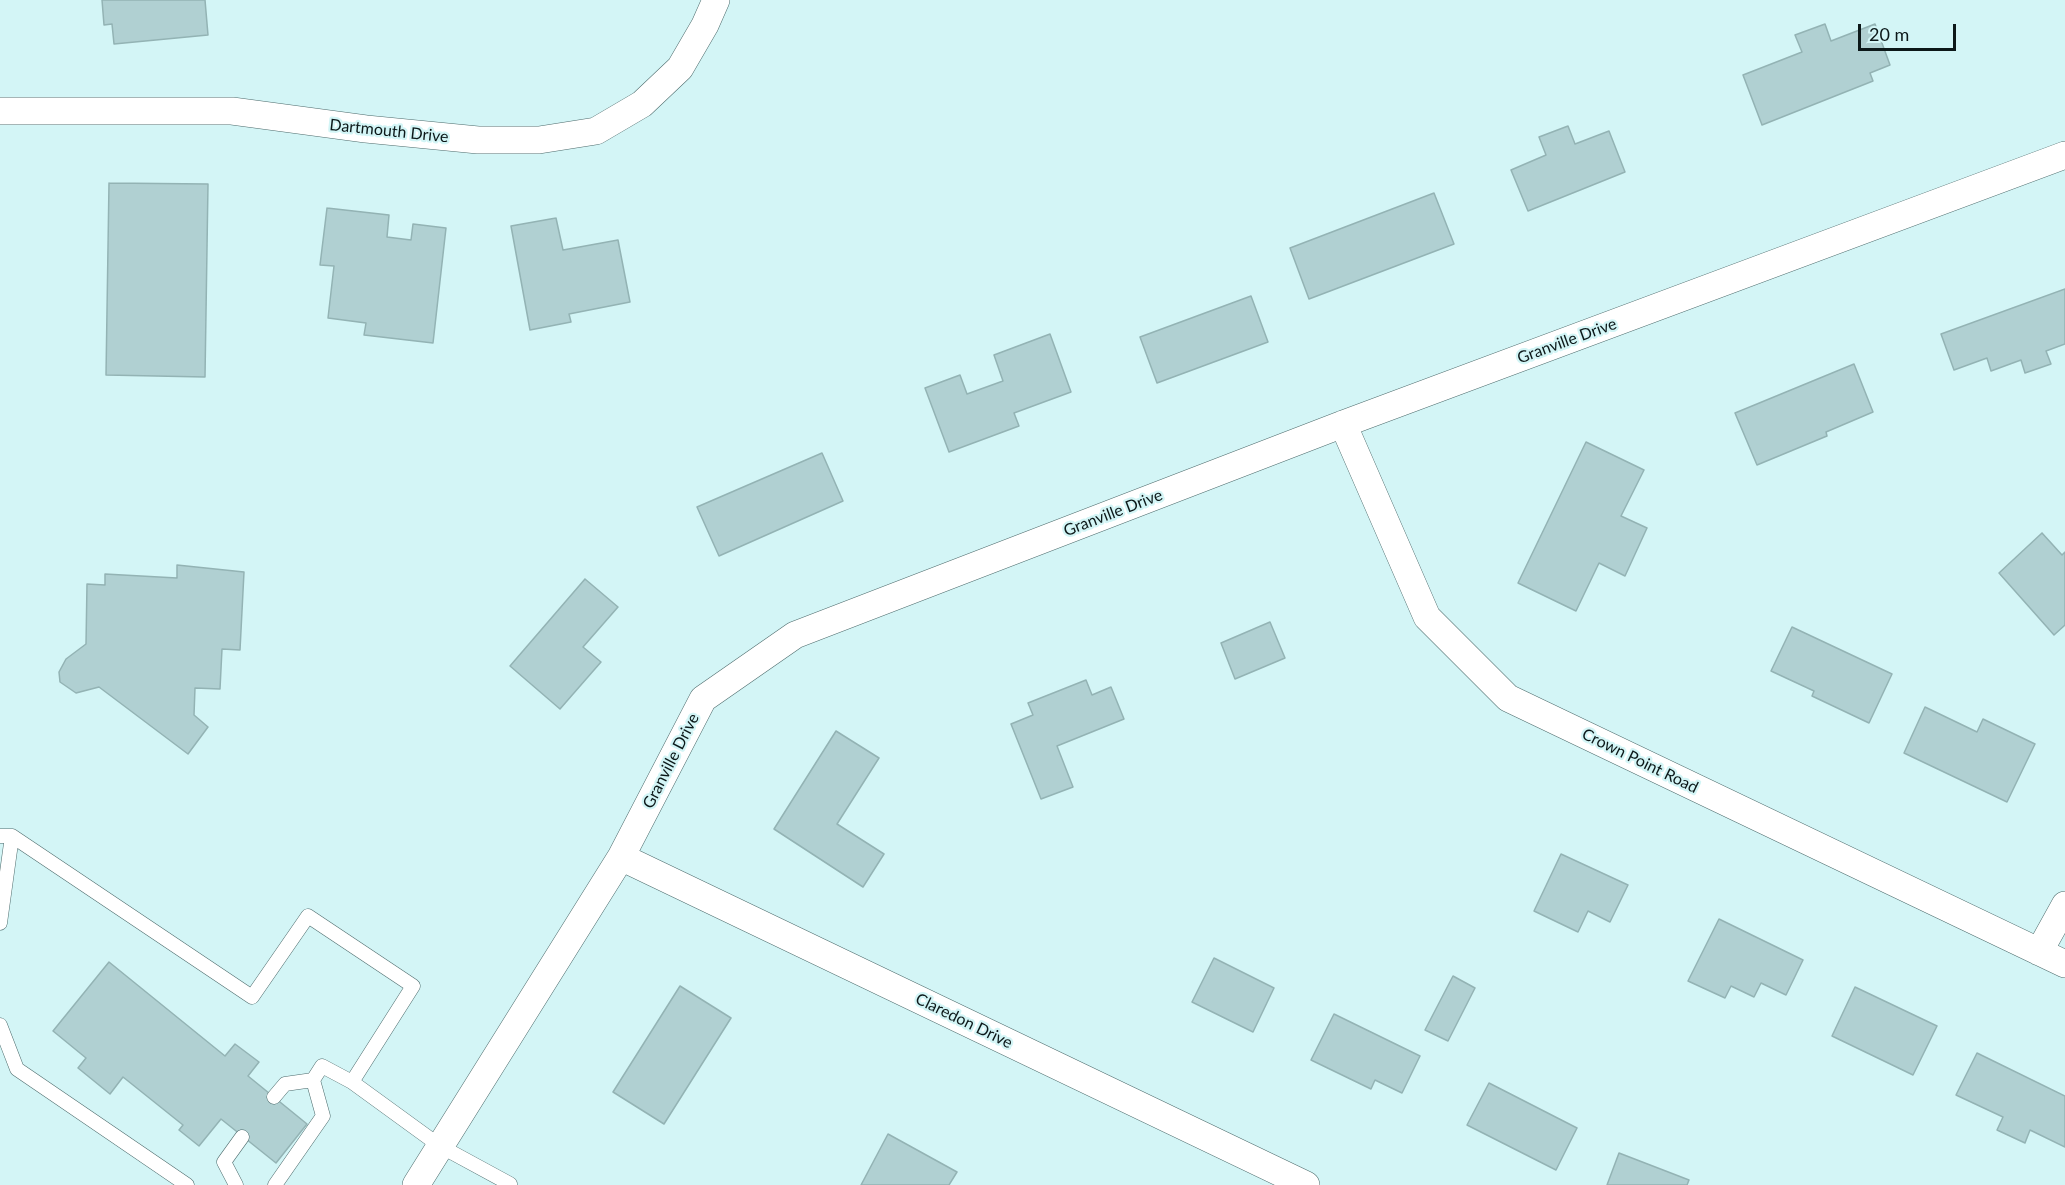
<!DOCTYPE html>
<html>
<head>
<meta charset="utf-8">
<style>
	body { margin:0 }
	#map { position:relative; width:2065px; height:1185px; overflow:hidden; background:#d3f5f6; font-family:Lato,sans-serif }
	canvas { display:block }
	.scale { position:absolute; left:1858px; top:24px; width:98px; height:27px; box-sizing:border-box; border:3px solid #0c1819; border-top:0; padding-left:8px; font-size:18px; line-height:21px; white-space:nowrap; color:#0c1819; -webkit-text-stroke:4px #d3f5f6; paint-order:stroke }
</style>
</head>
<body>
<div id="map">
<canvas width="2065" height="1185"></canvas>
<div class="scale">20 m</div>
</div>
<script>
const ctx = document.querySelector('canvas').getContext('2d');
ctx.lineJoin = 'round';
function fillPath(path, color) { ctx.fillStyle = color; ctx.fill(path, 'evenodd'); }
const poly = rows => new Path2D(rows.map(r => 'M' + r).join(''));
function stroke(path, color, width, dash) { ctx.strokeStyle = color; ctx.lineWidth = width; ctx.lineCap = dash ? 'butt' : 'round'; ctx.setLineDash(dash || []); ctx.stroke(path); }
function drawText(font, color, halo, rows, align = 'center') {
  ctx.font = font + ' Lato,sans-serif'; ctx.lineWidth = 4.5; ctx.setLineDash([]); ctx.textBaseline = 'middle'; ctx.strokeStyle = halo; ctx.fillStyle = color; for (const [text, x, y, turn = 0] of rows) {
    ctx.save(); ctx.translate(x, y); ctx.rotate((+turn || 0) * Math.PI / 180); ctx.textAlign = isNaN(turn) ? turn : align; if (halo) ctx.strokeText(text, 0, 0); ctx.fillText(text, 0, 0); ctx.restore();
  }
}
const building = poly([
	[102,0,205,0,208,35,114,44,112,24,104,25,102,0],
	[1825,24,1831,41,1875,24,1890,65,1870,73,1873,81,1762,125,1743,75,1802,52,1795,35,1825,24],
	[1568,126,1575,144,1609,131,1625,172,1528,211,1511,170,1546,155,1539,137,1568,126],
	[109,183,208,184,205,377,106,375,109,183],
	[1434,193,1454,244,1309,299,1290,248,1434,193],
	[327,208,389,215,387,237,411,240,413,224,446,228,433,343,364,335,366,323,328,318,334,266,320,265,327,208],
	[556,218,563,250,618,240,630,302,569,314,571,322,530,330,511,226,556,218],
	[2065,289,2065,344,2046,351,2051,364,2025,373,2021,360,1991,371,1987,358,1954,370,1941,334,2065,289],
	[1251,296,1268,342,1157,383,1140,337,1251,296],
	[1050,334,1071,392,1014,413,1019,426,949,452,925,388,960,375,967,394,1003,381,994,355,1050,334],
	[1854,364,1873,412,1826,432,1827,436,1757,465,1735,413,1854,364],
	[1586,442,1644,470,1621,516,1647,528,1625,576,1599,563,1576,611,1518,583,1586,442],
	[822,453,843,501,719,556,697,507,822,453],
	[2042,533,2062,555,2065,552,2065,625,2054,635,1999,573,2042,533],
	[177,565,244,572,240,650,222,649,220,689,195,688,194,715,208,727,188,754,99,687,76,693,60,682,59,672,66,659,86,644,87,584,105,585,105,574,177,578,177,565],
	[585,579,618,607,583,647,601,662,560,709,510,666,585,579],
	[1270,622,1285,658,1235,679,1221,643,1270,622],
	[1792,627,1892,674,1869,723,1812,696,1814,691,1771,671,1792,627],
	[1086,680,1092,695,1111,687,1124,719,1057,746,1073,787,1041,799,1011,724,1033,715,1028,703,1086,680],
	[1925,707,1977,732,1983,719,2035,744,2007,802,1904,753,1925,707],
	[836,731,879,758,837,824,884,854,863,887,774,829,836,731],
	[1561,854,1628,885,1610,922,1588,911,1578,932,1534,911,1561,854],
	[1719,919,1803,960,1786,995,1761,983,1754,997,1731,986,1725,998,1688,981,1719,919],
	[1214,958,1274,988,1253,1032,1192,1002,1214,958],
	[109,962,225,1056,235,1044,259,1062,248,1076,307,1124,276,1163,221,1119,199,1146,179,1130,183,1125,123,1077,110,1094,78,1068,86,1058,53,1031,109,962],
	[1453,976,1475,988,1448,1041,1425,1030,1453,976],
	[680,986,731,1018,664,1124,613,1092,680,986],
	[1855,987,1937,1026,1913,1075,1832,1036,1855,987],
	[1334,1014,1420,1056,1402,1093,1375,1080,1371,1089,1311,1060,1334,1014],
	[1977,1053,2065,1096,2065,1147,2030,1130,2025,1143,1997,1130,2003,1117,1956,1095,1977,1053],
	[1489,1083,1577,1128,1556,1170,1467,1125,1489,1083],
	[888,1134,957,1172,949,1185,861,1185,888,1134],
	[1619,1153,1689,1180,1687,1185,1607,1185,1619,1153]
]);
fillPath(building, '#b0d0d2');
stroke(building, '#93b3b4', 1.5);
const lane = poly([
	[0,836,12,836,252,997,308,916,413,986,352,1082,440,1146,510,1184,509,1185],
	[0,923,12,836],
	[0,1025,17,1069,187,1185],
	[274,1097,285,1084,313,1080],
	[236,1185,224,1162,242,1137],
	[275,1185,323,1116,313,1080,322,1066,352,1082]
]);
const street = poly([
	[0,111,232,111,366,129,478,140,539,140,596,131,642,104,680,68,705,25,716,0],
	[1343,424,1427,617,1508,698,2065,964],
	[621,857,1306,1185],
	[2039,952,2065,905],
	[416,1185,621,857,703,699,795,635,1343,424,2065,155]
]);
stroke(lane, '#4d6b6c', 15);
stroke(street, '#4d6b6c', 28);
stroke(lane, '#fff', 14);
stroke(street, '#fff', 27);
drawText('16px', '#0c1819', '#d3f5f6', [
	["Dartmouth Drive",389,131,6],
	["Granville Drive",1567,341,-20],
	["Granville Drive",1113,513,-21],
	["Granville Drive",671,761,-63],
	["Crown Point Road",1640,761,26],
	["Claredon Drive",964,1021,26]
]);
</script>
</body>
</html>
